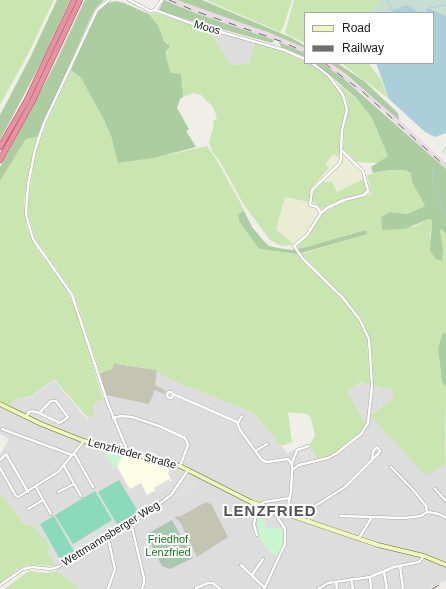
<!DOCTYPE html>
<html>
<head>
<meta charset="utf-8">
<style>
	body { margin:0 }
	#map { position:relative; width:446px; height:589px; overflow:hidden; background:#f0eee8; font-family:Helvetica,sans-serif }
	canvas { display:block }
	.legend { position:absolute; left:304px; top:12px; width:130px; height:52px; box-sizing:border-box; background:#fff; border:1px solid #a6a6a6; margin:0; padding:5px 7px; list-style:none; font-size:12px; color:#202020 }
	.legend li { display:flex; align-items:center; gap:8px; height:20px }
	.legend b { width:20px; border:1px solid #a6a6a6 }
</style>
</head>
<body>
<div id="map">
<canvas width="446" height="589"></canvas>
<ul class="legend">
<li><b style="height:5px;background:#f1f6c0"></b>Road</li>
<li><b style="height:5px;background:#6e6e6e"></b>Railway</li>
</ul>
</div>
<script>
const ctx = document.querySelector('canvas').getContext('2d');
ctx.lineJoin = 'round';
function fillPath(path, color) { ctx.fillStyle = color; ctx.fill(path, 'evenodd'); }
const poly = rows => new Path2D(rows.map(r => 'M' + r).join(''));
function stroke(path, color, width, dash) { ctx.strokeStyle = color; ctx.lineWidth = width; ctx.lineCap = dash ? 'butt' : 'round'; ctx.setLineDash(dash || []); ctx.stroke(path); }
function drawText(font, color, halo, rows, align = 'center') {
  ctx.font = font + ' Helvetica,sans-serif'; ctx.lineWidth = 4; ctx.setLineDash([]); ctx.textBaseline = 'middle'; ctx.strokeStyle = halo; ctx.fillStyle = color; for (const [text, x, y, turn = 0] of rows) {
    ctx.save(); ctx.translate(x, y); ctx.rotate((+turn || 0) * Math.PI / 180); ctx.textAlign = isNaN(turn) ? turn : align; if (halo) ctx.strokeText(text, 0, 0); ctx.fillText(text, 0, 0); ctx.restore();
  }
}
fillPath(poly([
	[209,30,254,42,250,63,231,65],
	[98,366,157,370,162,376,254,413,287,453,310,445,318,459,347,391,363,382,373,386,390,388,394,398,370,415,445,463,446,434,446,580,429,589,80,589,57,571,35,527,24,524,0,493,0,455,9,439,0,434,0,406,8,409,15,399,32,397,54,380,87,419,94,416,92,404,107,396]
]), '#dedddd');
fillPath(poly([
	[165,0,177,0,270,33,305,48,305,53,277,41,195,13],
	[322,63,330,63,382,104,446,163,446,169,362,93]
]), '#e9dae5');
fillPath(poly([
	[122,456,171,465,168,474,172,481,147,495,141,483,130,489,117,467]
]), '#fcfde4');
fillPath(poly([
	[114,361,117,364,157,370,155,385,166,391,164,394,155,390,149,404,106,395,100,373,112,369],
	[206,502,211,504,228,537,197,557,180,522,174,517,181,516]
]), '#c4c4b3');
fillPath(poly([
	[333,154,338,157,345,155,360,169,364,179,337,192,321,182,319,179,329,169,325,164],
	[285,197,316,203,323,211,307,235,294,245,276,229]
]), '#eaedd4');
fillPath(poly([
	[0,0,54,0,27,56,0,105],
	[206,0,292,0,283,28,280,32],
	[294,0,380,0,379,4,370,13,305,13,305,43,286,34,285,32],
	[155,13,209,30,231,65,250,63,254,42,285,51,305,60,305,63,310,63,329,77,343,95,346,110,341,130,339,157,333,154,325,164,329,168,313,186,309,202,285,197,276,229,294,245,281,246,270,240,244,205,221,163,212,152,209,142,214,125,213,121,217,119,215,112,212,106,201,95,194,93,183,97,171,73,166,57,168,43,164,41,149,14],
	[341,63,368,63,380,78,389,99],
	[71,70,81,78,103,118,111,136,118,163,154,158,207,146,219,164,242,206,244,211,238,214,239,221,259,249,298,254,343,298,359,320,367,339,370,385,362,382,347,391,366,426,361,433,337,453,318,459,310,445,315,435,311,418,307,414,288,412,292,442,281,446,254,413,162,376,157,370,117,364,115,361,112,369,100,373,74,294,35,238,28,214,28,201,36,151,46,124],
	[338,83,367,109,371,116,388,156,378,163,357,162,343,149,344,130,348,110,347,99],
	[31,137,37,137,24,201,27,228,36,248,64,285,76,309,103,399,93,404,94,416,88,418,54,379,32,396,15,399,10,406,0,401,0,181,26,139],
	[390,170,405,170,412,173,412,182,425,206,407,214,390,212,381,217,382,230,415,226,429,219,432,220,430,238,443,249,440,229,442,229,446,235,446,334,443,332,438,348,442,382,446,387,445,464,426,476,370,415,394,398,390,388,373,386,372,354,369,339,361,319,344,297,301,254,368,234,364,230,303,248,298,249,297,246,308,236,322,214,328,209,345,202,371,194,367,175],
	[364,179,367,191,366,193,344,199,329,205,323,211,316,203,311,202,314,190,321,182,332,182,337,192],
	[0,493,24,524,35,527,41,537,44,537,51,548,47,551,55,566,27,565,18,569,0,583],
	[29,571,45,573,57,571,80,589,4,589]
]), '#c9e6b1');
fillPath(poly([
	[57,0,70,0,43,59,0,140,0,115,30,58],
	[85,0,104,0,95,9,90,19,37,137,26,139,0,181,0,167,55,64],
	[164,0,195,13,274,40,272,43,164,13,159,10],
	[177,0,202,0,292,38,305,46,305,48,270,33],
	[116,1,124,3,149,14,158,26,164,41,170,46,166,51,166,57,171,73,181,74,183,97,180,99,177,108,189,129,186,131,196,147,154,158,118,163,111,136,103,118,81,78,71,70,98,11,108,3],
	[279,42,305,53,305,58,281,47],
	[313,63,322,63,344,79,446,169,446,235,442,229,440,230,443,249,442,261,436,259,430,251,432,220,429,219,404,229,382,230,381,217,390,212,407,214,425,206,412,182,411,173,405,170,390,170,373,173,371,167,388,156,371,116,356,98,330,75],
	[330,63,337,63,364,81,398,113,399,120,347,75],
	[244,211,252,227,262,239,269,246,278,248,292,250,303,248,365,230,368,234,298,254,259,249,239,221,238,214],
	[443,332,446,334,446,387,442,382,438,348]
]), '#abcd9f');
fillPath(poly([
	[380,0,446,0,446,16,427,9,426,13,417,13,417,11,392,11,388,13,370,13,379,4]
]), '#c6ddd3');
fillPath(poly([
	[172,520,193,558,170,569,162,566,154,551,147,534]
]), '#aac8b0');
fillPath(poly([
	[105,453,122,456,117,467,114,469],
	[257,518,266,520,265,527,284,529,284,544,278,556,267,550,259,536]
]), '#c8f6ce');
fillPath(poly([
	[119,480,139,513,118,526,98,492],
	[95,491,112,520,73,544,55,515],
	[54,516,75,553,61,561,40,524]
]), '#8bdabe');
fillPath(poly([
	[309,446,316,460,303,463,297,450],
	[169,479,171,483,176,481,176,484,155,495,155,493,156,492,154,488],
	[191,479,196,486,185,492,186,495,184,497,182,495,176,499,174,495,186,488,184,483],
	[112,522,116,529,78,553,75,544]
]), '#e0e0e0');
fillPath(poly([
	[406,5,417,11,417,13,388,13],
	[427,8,446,16,446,133,435,137,425,132,389,99,376,63,433,63,433,13,426,13]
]), '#abcedb');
stroke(poly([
	[387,0,393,11],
	[429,8,446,5],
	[443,152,446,147],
	[433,166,432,181,446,218]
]), '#abcedb', 1);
const street = poly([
	[109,0,97,10,44,123,35,150,28,185,26,215,33,239,72,295,108,404,126,447,126,452],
	[129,0,150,11,155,10,162,0],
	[155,10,193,24,284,50,305,59],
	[321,213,317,207,310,205,312,190,339,164,341,159,341,151],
	'167 395a3 3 0 1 1 6 0a3 3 0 1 1-6 0Z',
	[173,394,237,422,240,430,262,460,267,462,288,459,292,464,292,469],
	[26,417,29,412,32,411,39,413,51,401,56,401,68,417,60,423,39,413],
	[113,418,121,416,132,417,159,426,185,438,188,445,180,466],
	[238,423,242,416],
	[2,429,72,455],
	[255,451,267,444],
	[74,453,93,487],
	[0,460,6,454,28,492],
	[292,463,297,450,309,446],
	[64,466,81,496],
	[391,467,415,492,426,506,427,512],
	[0,468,16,496,18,497,58,472,84,441],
	[36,487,51,514],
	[435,489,446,501],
	[58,492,74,484],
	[260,505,264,502,290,498],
	[28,509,43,500],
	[427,512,439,514,446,518],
	[286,514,291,492,292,470,299,465,328,458,337,453,361,434,368,423,372,386,369,339,360,320,343,298,303,259,294,246,307,235,321,213,327,208,344,200,364,195,368,191,363,171,341,150,342,130,347,110,343,95,329,76,312,63],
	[340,516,404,518,421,516,427,512],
	[308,521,315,506,345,487,379,453,380,451,377,447,373,451,372,460],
	[131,523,144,578,144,583,142,589],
	[257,535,254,525,257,505],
	[108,538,115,569,108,589],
	[359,538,372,517],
	[241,565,264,587],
	[400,566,403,589],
	[384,572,387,589],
	[252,575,263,559],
	[370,577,371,589],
	[351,579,353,589],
	[336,582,337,589],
	[0,585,23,569,32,567,51,569,58,567,145,515,171,495,188,470],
	[196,588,208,583,213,583,220,589],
	[264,589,285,544,285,529,276,515],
	[318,589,328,583,370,577,394,567,419,562,424,556]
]);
const secondary = poly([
	[0,404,41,424,84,441,180,466,251,502,378,545,424,556,446,565]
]);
const highway = poly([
	[0,147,27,100,74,0],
	[0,160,33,100,80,0]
]);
stroke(street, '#a4a4a4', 3.5);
stroke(secondary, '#63720c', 5);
stroke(highway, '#d03363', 6);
stroke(street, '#fff', 2.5);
stroke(secondary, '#f1f6c0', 4);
stroke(highway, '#e295a0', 5);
stroke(poly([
	[169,0,195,11,280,41,305,52],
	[324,63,363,92,446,167],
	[432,589,446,581]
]), '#6e6e6e', 1, [8, 8]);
drawText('11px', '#202020', '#fff', [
	["Moos",207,28,16],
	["Lenzfrieder Straße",132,454,15],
	["Wettmannsberger Weg",111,534,-32]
]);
drawText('11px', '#137920', '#fff', [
	["Friedhof",168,540],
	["Lenzfried",168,553]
]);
ctx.letterSpacing = '1px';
drawText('bold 15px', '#535353', '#fff', [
	["LENZFRIED",270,512]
]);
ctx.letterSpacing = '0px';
</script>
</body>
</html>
